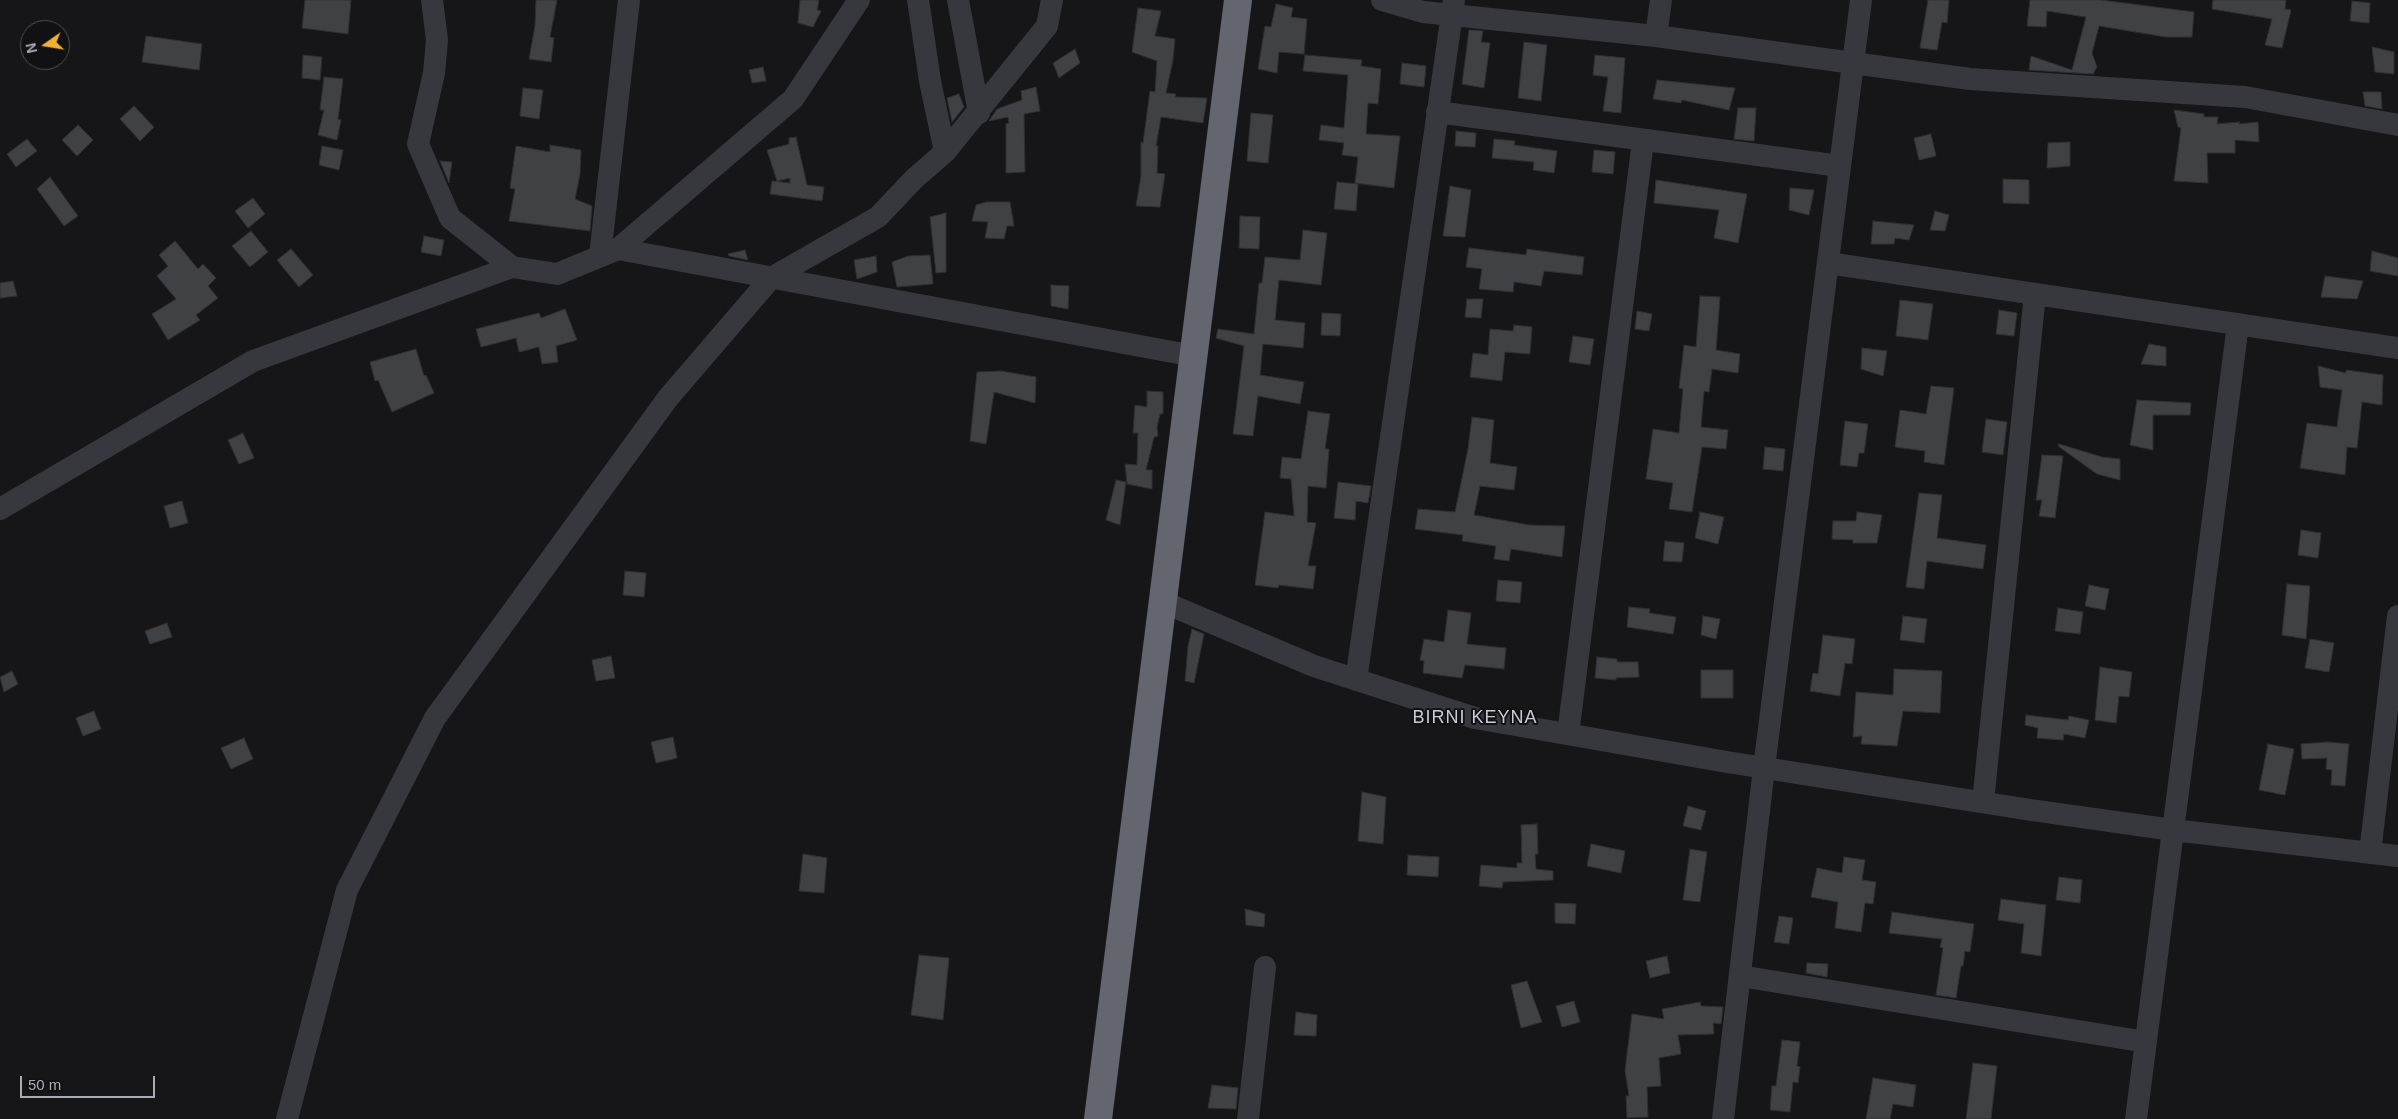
<!DOCTYPE html>
<html>
<head>
<meta charset="utf-8">
<style>
	body { margin:0 }
	#map { position:relative; width:2398px; height:1119px; overflow:hidden; background:#161618; font-family:Arial,sans-serif }
	canvas { display:block }
	.north { position:absolute; left:20px; top:20px; width:50px; height:50px; box-sizing:border-box; background:#111113; border:1px solid #4d4f55; border-radius:50%; rotate:257deg; font-size:14px; font-weight:700; line-height:20px; text-align:center; color:#a8adb8 }
	.north::after { content:''; display:block; margin:auto; width:18px; height:22px; background:#f2b134; clip-path:polygon(50% 0,100% 100%,50% 72%,0 100%) }
	.scale { position:absolute; left:20px; top:1076px; width:135px; height:22px; box-sizing:border-box; border:2px solid #a8adb8; border-top:0; padding-left:6px; font-size:15px; line-height:18px; white-space:nowrap; color:#a8adb8; -webkit-text-stroke:4px #111113; paint-order:stroke }
</style>
</head>
<body>
<div id="map">
<canvas width="2398" height="1119"></canvas>
<div class="north">N</div>
<div class="scale">50 m</div>
</div>
<script>
const ctx = document.querySelector('canvas').getContext('2d');
ctx.lineJoin = 'round';
function fillPath(path, color) { ctx.fillStyle = color; ctx.fill(path, 'evenodd'); }
const poly = rows => new Path2D(rows.map(r => 'M' + r).join(''));
function stroke(path, color, width, dash) { ctx.strokeStyle = color; ctx.lineWidth = width; ctx.lineCap = dash ? 'butt' : 'round'; ctx.setLineDash(dash || []); ctx.stroke(path); }
function drawText(font, color, halo, rows, align = 'center') {
  ctx.font = font + ' Arial,sans-serif'; ctx.lineWidth = 4; ctx.setLineDash([]); ctx.textBaseline = 'middle'; ctx.strokeStyle = halo; ctx.fillStyle = color; for (const [text, x, y, turn = 0] of rows) {
    ctx.save(); ctx.translate(x, y); ctx.rotate((+turn || 0) * Math.PI / 180); ctx.textAlign = isNaN(turn) ? turn : align; if (halo) ctx.strokeText(text, 0, 0); ctx.fillText(text, 0, 0); ctx.restore();
  }
}
const building = poly([
	[305,0,351,0,348,34,302,28,305,0],
	[536,0,557,0,550,37,554,38,551,62,529,59,535,26,536,0],
	[800,0,819,0,817,10,821,11,813,27,798,23,800,0],
	[1928,0,1949,0,1947,23,1942,22,1937,50,1920,48,1928,0],
	[2030,0,2101,0,2194,12,2192,37,2166,37,2099,26,2092,53,2097,67,2093,74,2029,70,2031,56,2072,70,2086,17,2047,11,2046,27,2027,26,2030,0],
	[2213,0,2286,0,2285,9,2291,10,2282,48,2265,45,2272,19,2212,9,2213,0],
	[2352,1,2370,3,2369,23,2350,21,2352,1],
	[1276,4,1293,8,1291,17,1307,19,1304,54,1279,52,1277,73,1258,69,1265,26,1271,27,1276,4],
	[1138,8,1161,11,1155,36,1175,39,1173,60,1166,93,1176,94,1175,97,1207,98,1203,123,1161,117,1156,146,1158,146,1157,173,1165,174,1160,207,1136,206,1141,176,1141,142,1143,143,1150,91,1155,92,1157,61,1132,52,1138,8],
	[1469,30,1483,31,1481,42,1490,43,1484,88,1462,84,1469,30],
	[146,36,202,44,199,70,142,62,146,36],
	[1524,42,1547,45,1541,101,1518,98,1524,42],
	[2372,47,2394,52,2394,74,2375,72,2372,47],
	[1075,49,1080,63,1059,78,1053,63,1075,49],
	[303,55,322,57,320,80,302,78,303,55],
	[1305,55,1362,60,1361,66,1381,69,1378,104,1368,103,1366,134,1400,136,1394,188,1355,183,1358,157,1342,155,1344,143,1319,140,1321,125,1344,128,1348,75,1303,71,1305,55],
	[1595,55,1625,58,1621,113,1603,111,1608,77,1593,75,1595,55],
	[1402,63,1426,66,1424,87,1400,84,1402,63],
	[763,67,766,81,752,83,749,70,763,67],
	[324,77,343,79,338,119,341,120,337,140,318,135,324,110,320,110,324,77],
	[1657,80,1735,88,1729,110,1682,100,1681,103,1653,99,1657,80],
	[1036,87,1040,111,1024,114,1025,172,1006,173,1006,124,1009,123,1008,117,989,121,997,109,1022,100,1021,91,1036,87],
	[523,88,543,90,539,119,520,116,523,88],
	[2363,92,2381,92,2382,109,2365,106,2363,92],
	[959,94,964,107,952,122,947,98,959,94],
	[134,106,154,127,140,141,120,119,134,106],
	[1738,108,1756,108,1754,141,1734,139,1738,108],
	[2174,110,2204,114,2204,117,2218,117,2217,124,2240,122,2239,124,2258,122,2259,142,2235,140,2235,153,2207,153,2208,183,2174,181,2181,128,2178,127,2174,110],
	[1251,113,1273,115,1268,163,1247,161,1251,113],
	[78,125,93,140,77,156,62,140,78,125],
	[1456,131,1476,133,1475,147,1455,146,1456,131],
	[1931,134,1936,156,1919,160,1914,138,1931,134],
	[796,137,807,185,824,187,822,201,770,194,772,181,790,183,790,178,777,181,767,150,789,144,789,138,796,137],
	[27,139,37,151,16,167,7,154,27,139],
	[1494,139,1515,141,1514,145,1557,151,1554,173,1533,170,1534,162,1492,158,1494,139],
	[2070,142,2070,166,2047,168,2048,143,2070,142],
	[550,145,581,150,580,174,575,199,592,206,590,231,509,221,515,189,510,188,516,146,550,152,550,145],
	[322,146,343,150,339,170,319,165,322,146],
	[1594,150,1615,152,1613,174,1592,172,1594,150],
	[440,161,452,162,449,183,440,161],
	[50,177,78,216,64,226,37,189,50,177],
	[2003,179,2029,180,2029,204,2003,203,2003,179],
	[1656,180,1747,194,1738,243,1714,238,1719,210,1654,203,1656,180],
	[1337,182,1358,184,1356,211,1334,209,1337,182],
	[1450,186,1471,190,1465,237,1443,236,1450,186],
	[1790,188,1814,190,1809,215,1789,210,1790,188],
	[253,198,265,214,248,228,235,211,253,198],
	[986,202,1010,202,1014,226,1007,226,1004,239,985,238,988,222,972,221,976,205,986,202],
	[1935,211,1949,215,1945,231,1930,230,1935,211],
	[946,213,946,272,936,273,930,217,946,213],
	[1240,216,1260,217,1259,249,1239,248,1240,216],
	[1873,221,1914,225,1909,240,1895,238,1894,244,1871,244,1873,221],
	[1303,230,1327,233,1321,285,1279,280,1275,320,1305,323,1303,348,1263,344,1260,375,1304,382,1300,404,1258,396,1253,436,1233,434,1244,346,1216,338,1218,329,1254,334,1259,283,1262,283,1265,257,1300,260,1303,230],
	[251,231,268,252,250,267,232,246,251,231],
	[424,236,444,240,441,256,421,252,424,236],
	[175,241,198,269,203,264,216,278,208,286,218,298,196,315,200,320,168,340,152,314,176,299,157,276,168,266,159,255,175,241],
	[1469,248,1526,255,1527,249,1584,257,1582,275,1544,271,1541,286,1514,282,1513,292,1479,289,1482,269,1466,267,1469,248],
	[291,249,313,275,299,287,277,260,291,249],
	[745,250,748,260,729,256,728,254,745,250],
	[2372,251,2398,258,2398,276,2370,271,2372,251],
	[930,255,933,284,897,287,892,262,908,256,930,255],
	[876,256,877,272,857,279,854,260,876,256],
	[2325,276,2363,281,2357,299,2321,297,2325,276],
	[13,281,17,296,0,298,0,283,13,281],
	[1051,285,1069,286,1068,309,1051,306,1051,285],
	[1700,296,1720,297,1716,350,1740,354,1738,373,1712,369,1709,392,1704,391,1701,427,1728,430,1726,449,1702,447,1692,512,1669,509,1673,483,1646,479,1653,429,1679,433,1683,389,1679,388,1684,345,1696,347,1700,296],
	[1467,299,1483,299,1481,318,1465,317,1467,299],
	[1900,300,1933,304,1928,340,1896,336,1900,300],
	[565,309,577,340,556,346,558,362,542,364,539,347,519,352,516,338,481,347,476,329,539,313,541,318,565,309],
	[1999,310,2017,313,2014,336,1996,334,1999,310],
	[1637,311,1652,314,1649,331,1635,329,1637,311],
	[1322,313,1341,314,1340,336,1321,335,1322,313],
	[1514,325,1532,327,1530,354,1505,352,1502,381,1470,377,1473,353,1488,355,1490,329,1513,331,1514,325],
	[1573,336,1594,339,1590,365,1569,362,1573,336],
	[2149,344,2166,347,2166,366,2141,364,2149,344],
	[1862,348,1887,351,1883,376,1861,369,1862,348],
	[416,349,424,376,426,375,434,393,392,412,378,380,375,381,370,362,416,349],
	[2318,366,2346,373,2346,370,2383,375,2382,405,2362,402,2357,448,2347,447,2345,475,2300,468,2307,423,2337,427,2342,390,2320,387,2318,366],
	[1001,371,1036,377,1035,403,994,392,986,444,970,441,977,372,1001,371],
	[1931,386,1954,388,1944,465,1924,462,1925,451,1895,447,1900,410,1926,414,1931,386],
	[1147,391,1163,392,1163,414,1160,414,1157,427,1158,436,1154,437,1146,470,1152,470,1152,489,1127,484,1125,464,1137,465,1138,433,1133,433,1135,405,1147,407,1147,391],
	[2137,400,2191,403,2190,415,2153,415,2153,450,2130,445,2137,400],
	[1308,411,1330,414,1325,449,1329,449,1326,488,1308,486,1307,522,1316,523,1308,566,1316,566,1313,589,1279,585,1278,588,1255,585,1265,512,1294,516,1291,479,1280,478,1282,457,1301,459,1308,411],
	[1472,417,1494,420,1490,463,1517,467,1514,490,1480,486,1474,515,1529,525,1565,526,1562,557,1511,549,1509,561,1494,559,1496,546,1462,541,1463,535,1415,529,1418,509,1455,512,1468,449,1472,417],
	[1986,419,2007,422,2003,455,1982,452,1986,419],
	[1845,421,1868,424,1864,453,1859,453,1857,467,1840,465,1845,421],
	[243,433,254,458,239,464,228,440,243,433],
	[2059,444,2102,457,2120,459,2120,480,2097,474,2058,446,2059,444],
	[1765,447,1785,449,1783,471,1763,469,1765,447],
	[2042,455,2063,456,2055,518,2039,516,2042,500,2036,500,2042,455],
	[1116,480,1126,482,1120,525,1106,520,1116,480],
	[1338,482,1371,486,1368,503,1356,501,1355,520,1334,518,1338,482],
	[1919,493,1942,495,1937,538,1986,545,1983,569,1927,561,1924,589,1906,587,1919,493],
	[182,501,188,523,170,528,164,506,182,501],
	[1700,512,1724,517,1718,544,1695,538,1700,512],
	[1857,512,1882,515,1877,543,1853,543,1853,540,1832,539,1833,521,1856,521,1857,512],
	[2301,530,2321,533,2318,558,2298,555,2301,530],
	[1665,541,1684,543,1682,562,1663,561,1665,541],
	[625,571,646,573,644,597,623,595,625,571],
	[1498,580,1522,582,1520,603,1496,601,1498,580],
	[2287,584,2310,586,2306,639,2282,635,2287,584],
	[2089,585,2109,589,2105,610,2085,606,2089,585],
	[1629,607,1650,609,1649,613,1676,617,1673,634,1627,627,1629,607],
	[2058,608,2083,612,2080,634,2055,631,2058,608],
	[1448,610,1471,613,1467,644,1506,648,1504,669,1465,665,1462,678,1423,673,1424,661,1420,660,1424,639,1444,642,1448,610],
	[1703,616,1720,619,1716,639,1701,635,1703,616],
	[1903,616,1927,619,1924,643,1900,640,1903,616],
	[167,623,172,637,150,644,145,631,167,623],
	[1192,629,1204,634,1194,683,1185,681,1188,646,1192,629],
	[1823,635,1855,639,1852,664,1845,663,1840,696,1810,691,1813,673,1818,674,1823,635],
	[2310,639,2334,643,2329,672,2305,668,2310,639],
	[611,656,615,678,596,681,592,660,611,656],
	[1597,657,1617,659,1617,662,1638,662,1639,677,1616,678,1616,680,1595,678,1597,657],
	[2100,667,2132,672,2129,697,2119,696,2116,723,2095,720,2100,667],
	[1894,669,1942,671,1940,713,1903,711,1897,746,1861,744,1862,736,1853,737,1856,692,1893,695,1894,669],
	[1701,670,1733,670,1733,698,1701,698,1701,670],
	[12,671,18,684,4,692,0,677,12,671],
	[94,711,101,729,83,736,76,718,94,711],
	[2026,715,2068,720,2069,716,2089,720,2085,738,2064,734,2063,740,2037,738,2038,728,2025,725,2026,715],
	[673,737,677,758,656,763,651,742,673,737],
	[244,738,253,759,231,769,221,748,244,738],
	[2328,742,2349,744,2345,786,2331,785,2332,770,2326,769,2327,758,2302,759,2301,744,2328,742],
	[2268,744,2294,749,2285,795,2259,790,2268,744],
	[1362,792,1386,797,1383,844,1358,841,1362,792],
	[1688,806,1706,811,1701,830,1683,826,1688,806],
	[1537,824,1538,854,1535,854,1536,869,1553,871,1553,880,1503,882,1502,888,1479,886,1481,865,1517,868,1517,863,1522,863,1521,825,1537,824],
	[1591,844,1625,851,1621,873,1587,866,1591,844],
	[1690,849,1707,852,1700,902,1683,900,1690,849],
	[803,854,827,858,824,893,799,891,803,854],
	[1408,855,1439,857,1438,877,1407,875,1408,855],
	[1844,857,1865,860,1862,880,1876,882,1873,904,1865,903,1861,932,1835,928,1838,902,1811,897,1817,868,1842,873,1844,857],
	[2059,877,2082,880,2080,903,2056,900,2059,877],
	[2001,899,2046,905,2041,956,2021,953,2024,924,1998,920,2001,899],
	[1555,903,1576,904,1575,924,1555,923,1555,903],
	[1245,909,1265,914,1264,927,1246,925,1245,909],
	[1892,912,1974,924,1970,952,1965,951,1963,966,1961,966,1956,998,1936,995,1943,948,1940,947,1942,939,1889,933,1892,912],
	[1779,916,1793,918,1789,944,1774,942,1779,916],
	[919,955,949,958,943,1020,911,1015,919,955],
	[1667,956,1670,973,1650,978,1646,961,1667,956],
	[1807,963,1828,964,1827,977,1806,973,1807,963],
	[1527,981,1542,1022,1521,1028,1511,985,1527,981],
	[1574,1001,1580,1022,1562,1027,1556,1006,1574,1001],
	[1700,1002,1701,1006,1723,1007,1721,1024,1713,1023,1714,1034,1678,1035,1681,1054,1659,1058,1661,1086,1647,1087,1648,1117,1627,1118,1626,1096,1629,1096,1625,1070,1632,1014,1664,1019,1662,1009,1700,1002],
	[1296,1012,1317,1015,1316,1036,1294,1035,1296,1012],
	[1782,1040,1800,1042,1797,1066,1800,1067,1798,1083,1793,1082,1790,1112,1770,1110,1772,1086,1776,1086,1782,1040],
	[1973,1063,1997,1066,1991,1119,1966,1119,1973,1063],
	[1873,1078,1916,1085,1913,1107,1893,1104,1890,1119,1866,1119,1873,1078],
	[1212,1085,1238,1088,1236,1109,1208,1108,1212,1085]
]);
fillPath(building, '#404145');
stroke(building, '#303034', 1);
stroke(poly([
	[432,0,437,40,434,73,418,144,450,218,512,267,557,274,618,249,1194,356],
	[918,0,930,81,945,152],
	[958,0,979,113],
	[1382,0,1423,12,1656,36,1970,79,2245,97,2398,125],
	[1656,36,1661,0],
	[1437,112,1840,166],
	[618,249,793,99,859,0],
	[600,256,629,0],
	[1828,263,2398,348],
	[0,509,253,361,512,267],
	[1163,602,1314,666,1475,718,1727,762,2031,810,2173,830,2398,856],
	[1356,680,1454,0],
	[1568,734,1643,141],
	[1983,802,2035,294],
	[2370,853,2398,616],
	[1740,976,2146,1042],
	[287,1119,347,890,435,718,668,398,771,278,878,217,914,179,945,152,1047,26,1052,0],
	[1248,1119,1265,967],
	[1723,1119,1764,768,1861,0],
	[2136,1119,2238,324]
]), '#37383d', 22);
stroke(poly([
	[1098,1119,1238,0]
]), '#63666e', 28);
ctx.letterSpacing = '1px';
drawText('18px', '#c9ccd4', '#111113', [
	["BIRNI KEYNA",1475,718]
]);
ctx.letterSpacing = '0px';
</script>
</body>
</html>
